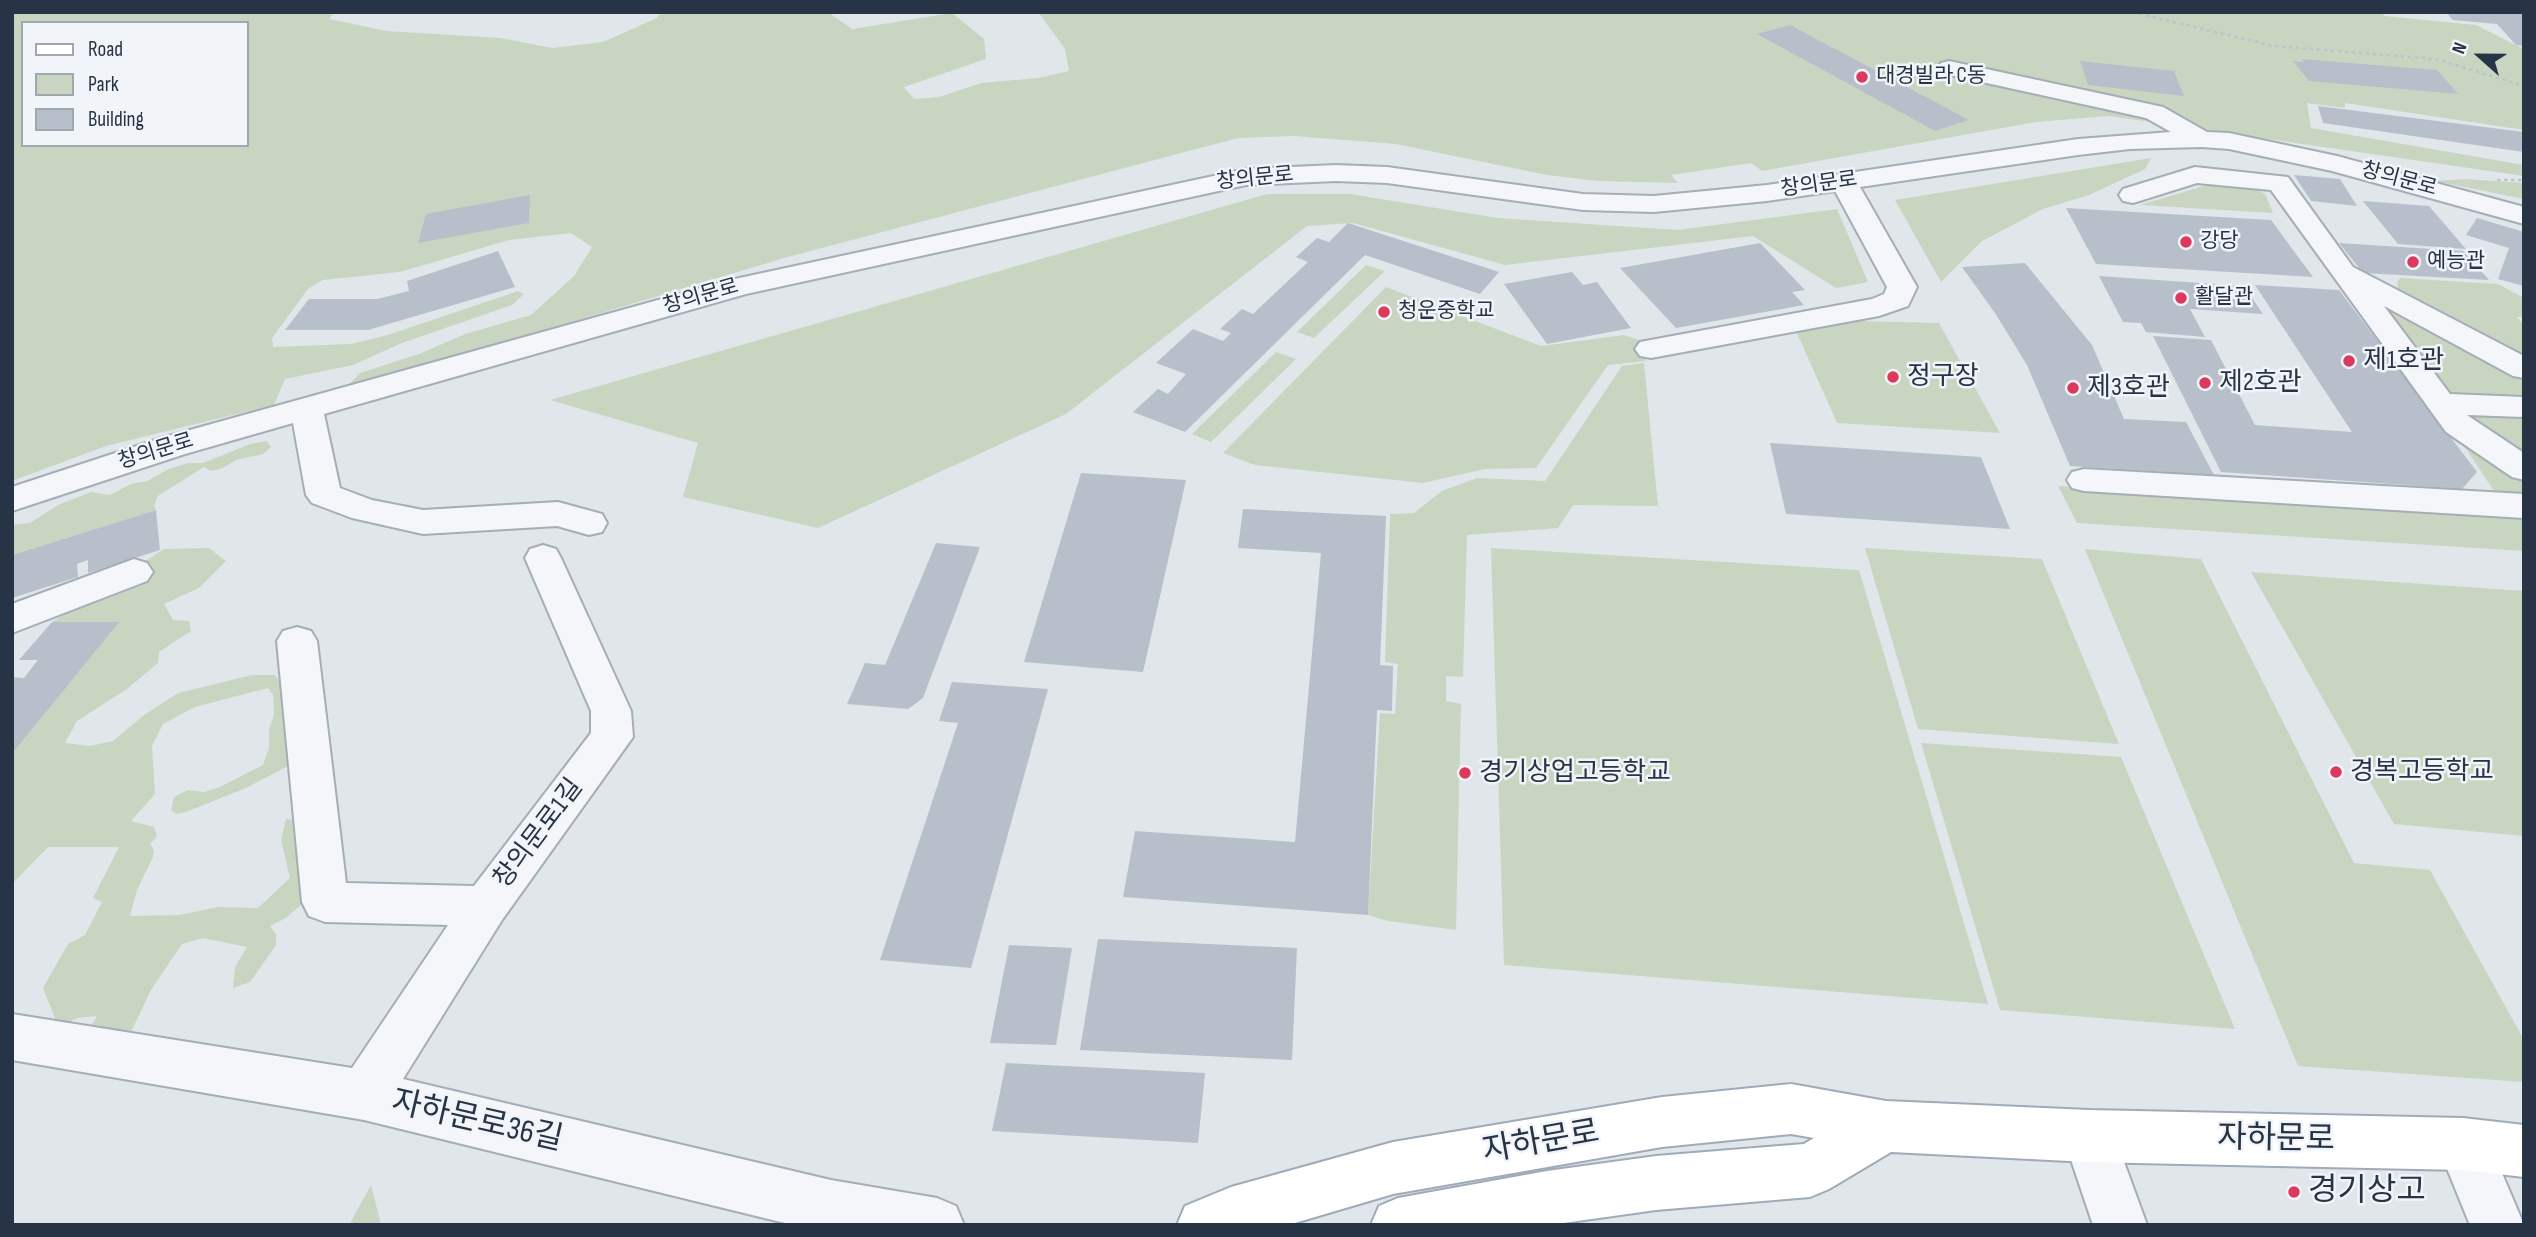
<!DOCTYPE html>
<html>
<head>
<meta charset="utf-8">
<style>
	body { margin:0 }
	#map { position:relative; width:2536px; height:1237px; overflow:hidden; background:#e1e6eb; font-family:"Sofia Sans Condensed",sans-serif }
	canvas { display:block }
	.frame { position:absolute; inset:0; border:14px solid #273445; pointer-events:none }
	.legend { position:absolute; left:21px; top:21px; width:228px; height:126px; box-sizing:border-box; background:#f1f4f8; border:2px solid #a0a7b0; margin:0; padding:9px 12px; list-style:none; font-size:21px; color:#273445 }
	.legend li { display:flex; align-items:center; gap:14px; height:35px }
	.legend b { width:35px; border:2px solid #a0a7b0 }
	.north { position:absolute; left:2445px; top:21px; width:70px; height:70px; -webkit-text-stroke:5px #f1f4f8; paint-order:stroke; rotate:291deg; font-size:19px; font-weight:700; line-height:28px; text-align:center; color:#273445 }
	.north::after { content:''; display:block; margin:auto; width:24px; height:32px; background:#273445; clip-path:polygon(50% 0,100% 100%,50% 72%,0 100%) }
</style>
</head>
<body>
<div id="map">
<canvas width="2536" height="1237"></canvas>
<div class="frame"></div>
<ul class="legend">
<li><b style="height:9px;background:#fff"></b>Road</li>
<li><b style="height:19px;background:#c8d6c1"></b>Park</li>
<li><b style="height:19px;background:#b7bfca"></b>Building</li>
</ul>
<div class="north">N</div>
</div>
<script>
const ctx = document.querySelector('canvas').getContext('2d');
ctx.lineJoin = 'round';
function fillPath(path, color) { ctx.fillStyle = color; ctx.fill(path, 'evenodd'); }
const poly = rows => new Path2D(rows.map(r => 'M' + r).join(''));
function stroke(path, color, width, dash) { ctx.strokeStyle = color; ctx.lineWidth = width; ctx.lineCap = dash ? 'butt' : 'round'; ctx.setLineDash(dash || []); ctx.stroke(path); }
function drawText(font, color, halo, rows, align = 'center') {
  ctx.font = font + ' "Sofia Sans Condensed","Noto Sans KR",sans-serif'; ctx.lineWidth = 5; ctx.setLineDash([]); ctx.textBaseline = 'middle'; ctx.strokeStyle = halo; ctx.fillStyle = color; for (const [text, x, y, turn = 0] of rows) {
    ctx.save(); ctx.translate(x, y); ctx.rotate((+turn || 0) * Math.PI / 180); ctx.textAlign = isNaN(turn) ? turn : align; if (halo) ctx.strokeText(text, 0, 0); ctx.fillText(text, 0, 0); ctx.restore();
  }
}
fillPath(poly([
	[12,12,334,12,329,19,387,31,501,38,552,48,603,42,657,18,660,12,828,12,852,29,952,13,984,39,986,59,904,87,914,99,939,97,981,83,1038,78,1069,71,1065,49,1038,12,2382,12,2384,16,2476,25,2524,49,2524,130,2345,103,2345,108,2307,103,2311,128,2524,165,2524,176,2109,116,2036,122,1762,171,1751,163,1671,175,1678,183,1598,181,1547,175,1396,144,1294,136,1238,138,784,258,343,391,360,373,419,354,465,334,531,315,574,276,592,247,571,233,509,240,400,272,323,280,308,289,272,338,273,347,351,344,388,335,518,291,524,294,512,305,402,343,353,365,285,379,274,405,106,446,12,481],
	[23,23,247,23,247,145,23,145],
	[2151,158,2145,169,2089,195,2043,209,1982,241,1941,282,1895,200],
	[2465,179,2524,183,2524,199,2435,181],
	[2224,180,2250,185,2265,194,2273,213,2140,205],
	[1267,194,1350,194,1498,218,1678,230,1837,209,1868,282,1836,288,1753,236,1505,265,1353,223,1307,226,1066,414,818,528,683,497,698,443,550,400],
	[1366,265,1385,271,1314,338,1297,332],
	[2400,278,2498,284,2524,298,2524,317,2517,317,2524,325,2524,360,2399,294,2397,283],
	[2356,283,2524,373,2524,403,2444,400],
	[1386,287,1541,346,1624,335,1642,341,1646,361,1608,365,1536,468,1485,469,1423,483,1255,465,1223,453],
	[1857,321,1939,323,2000,433,1837,423,1796,331],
	[1276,352,1296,359,1211,442,1192,434],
	[1644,363,1658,506,1573,505,1558,528,1467,535,1463,677,1446,676,1446,701,1461,704,1456,930,1388,921,1368,915,1380,713,1395,714,1398,664,1385,662,1390,514,1414,513,1442,491,1477,478,1545,481,1622,366],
	[2450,408,2524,410,2524,462],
	[267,441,271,447,263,454,236,460,223,468,211,471,204,467,158,496,154,506,156,510,12,555,12,525,30,523,58,505,91,492,110,495,131,484,147,481,169,469,188,463,203,463,250,444],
	[2463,444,2486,451,2524,477,2524,502,2500,500],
	[2058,486,2524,513,2524,551,2077,523],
	[209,548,226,561,199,588,164,604,173,620,189,621,191,631,159,652,158,663,127,689,77,721,65,743,90,746,113,741,144,715,178,693,252,675,275,675,286,693,294,763,246,788,186,812,176,814,171,810,174,797,188,790,204,792,220,787,263,765,269,748,269,730,274,714,273,695,268,688,195,707,163,724,152,746,155,794,131,821,154,827,157,836,150,844,154,850,153,857,137,890,130,916,179,915,218,907,258,908,290,878,281,840,286,819,304,821,313,894,286,918,270,926,276,934,276,945,250,982,233,988,235,967,247,947,203,938,182,944,151,990,131,1032,108,1039,88,1031,97,1016,78,1018,58,1026,43,988,68,944,85,935,102,902,93,898,119,847,48,847,12,884,12,754,118,622,52,622,164,549],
	[1491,548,1859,570,1988,1004,1504,965],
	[1865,548,2042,559,2119,744,1918,729],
	[2085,549,2201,559,2354,863,2430,870,2524,1040,2524,1082,2298,1066],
	[2251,572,2524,591,2524,836,2394,824],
	[1921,743,2121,757,2235,1029,2000,1010],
	[371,1185,381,1225,349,1225]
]), '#c8d6c1');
fillPath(poly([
	[2446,12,2521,12,2524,16,2524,46,2516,45,2497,24,2453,20],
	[1790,25,1969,120,1935,131,1757,34],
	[2301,59,2437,70,2458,94,2309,81,2293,61,2304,62],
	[2080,61,2174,71,2184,96,2088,85],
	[2318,106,2524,132,2524,152,2323,123],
	[2294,175,2340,179,2357,206,2311,201],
	[530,195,529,223,418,243,426,214],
	[2363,201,2429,206,2466,249,2398,244],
	[2066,208,2271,220,2313,277,2096,264],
	[2477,218,2524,232,2524,286,2498,279,2509,248,2466,235],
	[1348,223,1499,272,1480,294,1365,255,1185,432,1133,412,1158,389,1168,394,1186,374,1156,363,1193,329,1223,341,1231,333,1220,329,1242,309,1253,314,1308,262,1296,257,1317,238,1329,242],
	[1760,243,1805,290,1792,292,1804,305,1676,328,1620,268],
	[2339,243,2463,251,2489,280,2363,273],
	[498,251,515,287,368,330,285,330,309,299,377,299,409,291,407,281],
	[2025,263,2092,345,2124,419,2186,422,2214,475,2070,466,2027,365,1995,313,1962,267],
	[1572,272,1583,285,1597,282,1631,328,1547,344,1504,284],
	[2099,276,2244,286,2263,314,2190,309,2205,337,2146,332,2141,323,2123,322],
	[2255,285,2339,290,2477,472,2462,489,2221,472,2153,336,2211,340,2255,425,2352,432],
	[1770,443,1981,457,2010,529,1786,514],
	[1081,473,1186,480,1143,672,1024,662],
	[1243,509,1386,516,1380,665,1393,666,1392,711,1377,710,1368,915,1123,897,1135,831,1295,842,1321,553,1238,548],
	[156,510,160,550,88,573,88,560,77,564,78,577,12,598,12,555],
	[936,543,980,547,923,698,908,709,847,704,865,663,885,665],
	[52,622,119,622,12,754,12,677,24,678,38,660,19,660],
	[952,682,1048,689,971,968,880,960,958,723,939,721],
	[1098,939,1297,948,1292,1060,1080,1050],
	[1009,945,1072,948,1056,1045,990,1043],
	[1006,1063,1205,1073,1198,1143,992,1131]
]), '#b7bfca');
const minor = poly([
	[1949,61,2163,107,2207,132,2229,133,2337,156,2524,207,2524,224,2332,171,2229,149,2202,147,2130,149,2078,155,1860,187,1917,287,1908,306,1879,316,1651,358,1640,356,1635,349,1640,342,1872,299,1884,294,1887,287,1835,191,1767,201,1654,212,1583,210,1387,183,1336,181,1246,185,746,294,324,414,340,488,372,500,423,510,558,502,602,514,607,523,602,532,589,535,557,526,423,534,352,518,312,503,306,495,293,423,185,454,12,511,12,487,161,438,730,280,1246,169,1336,165,1387,167,1583,194,1654,196,1767,185,2078,139,2171,132,2146,118,1941,73,1937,68,1941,63,1949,61],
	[2195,167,2288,177,2353,267,2524,356,2524,378,2513,376,2384,306,2450,394,2524,397,2524,417,2467,415,2524,453,2524,480,2512,477,2446,432,2271,190,2197,183,2133,203,2123,201,2119,195,2123,189,2195,167],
	[2084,469,2524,494,2524,518,2084,491,2072,488,2067,480,2072,472,2084,469],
	[543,545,556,549,561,558,631,711,633,737,502,920,403,1079,831,1180,937,1198,956,1206,964,1225,793,1225,364,1120,12,1060,12,1014,352,1068,448,925,325,922,309,916,302,902,277,641,283,631,297,627,311,631,317,641,346,883,474,886,591,733,591,711,525,558,530,549,543,545],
	[134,559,147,563,153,572,147,581,12,633,12,604,134,559],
	[2089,1110,2108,1118,2147,1225,2093,1225,2063,1136,2070,1118,2089,1110],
	[2463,1118,2482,1126,2524,1225,2470,1225,2437,1144,2444,1126,2463,1118]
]);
const major = poly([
	[1791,1084,1886,1101,2089,1110,2463,1118,2524,1125,2524,1177,2463,1170,2089,1162,1891,1152,1829,1189,1810,1197,1656,1210,1549,1225,1371,1225,1379,1206,1398,1198,1547,1171,1656,1156,1804,1144,1814,1138,1791,1134,1662,1147,1393,1194,1288,1225,1177,1225,1185,1206,1231,1187,1393,1142,1662,1097,1791,1084]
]);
stroke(minor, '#a5adb6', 4);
stroke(major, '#9fabb8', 4);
stroke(poly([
	[2132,12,2274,46,2436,59,2524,86],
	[2497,180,2524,180]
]), '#bfc4ca', 2.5, [3.5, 3.5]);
fillPath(minor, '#f4f6f9');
fillPath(major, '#fff');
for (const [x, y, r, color] of [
	[1862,77,7,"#dd395f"],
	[2186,242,7,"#dd395f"],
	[2413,262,7,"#dd395f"],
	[2181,298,7,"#dd395f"],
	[1384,312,7,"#dd395f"],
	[2349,361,7,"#dd395f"],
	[1893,377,7,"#dd395f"],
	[2205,383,7,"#dd395f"],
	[2073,388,7,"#dd395f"],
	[2336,772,7,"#dd395f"],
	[1465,773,7,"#dd395f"],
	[2294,1192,7,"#dd395f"]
]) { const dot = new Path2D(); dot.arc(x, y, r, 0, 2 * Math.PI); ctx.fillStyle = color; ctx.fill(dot); stroke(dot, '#f1f4f8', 2.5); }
drawText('21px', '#273445', '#f1f4f8', [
	["대경빌라 C동",1876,77],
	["강당",2200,242],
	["예능관",2427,262],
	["활달관",2195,298],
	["청운중학교",1398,312]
], 'left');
drawText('21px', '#273445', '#f1f4f8', [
	["창의문로",1255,179,-6],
	["창의문로",2399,180,15],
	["창의문로",1819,185,-8],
	["창의문로",701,297,-16],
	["창의문로",156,452,-17]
]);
drawText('26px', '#273445', '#f1f4f8', [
	["제1호관",2363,361],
	["정구장",1907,377],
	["제2호관",2219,383],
	["제3호관",2087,388],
	["경복고등학교",2350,772],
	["경기상업고등학교",1479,773]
], 'left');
drawText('26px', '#273445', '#f1f4f8', [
	["창의문로1길",539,834,-53]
]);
drawText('32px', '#273445', '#f1f4f8', [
	["자하문로36길",477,1122,13],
	["자하문로",2276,1140,1],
	["자하문로",1541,1143,-10]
]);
drawText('32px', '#273445', '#f1f4f8', [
	["경기상고",2308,1192]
], 'left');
</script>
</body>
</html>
